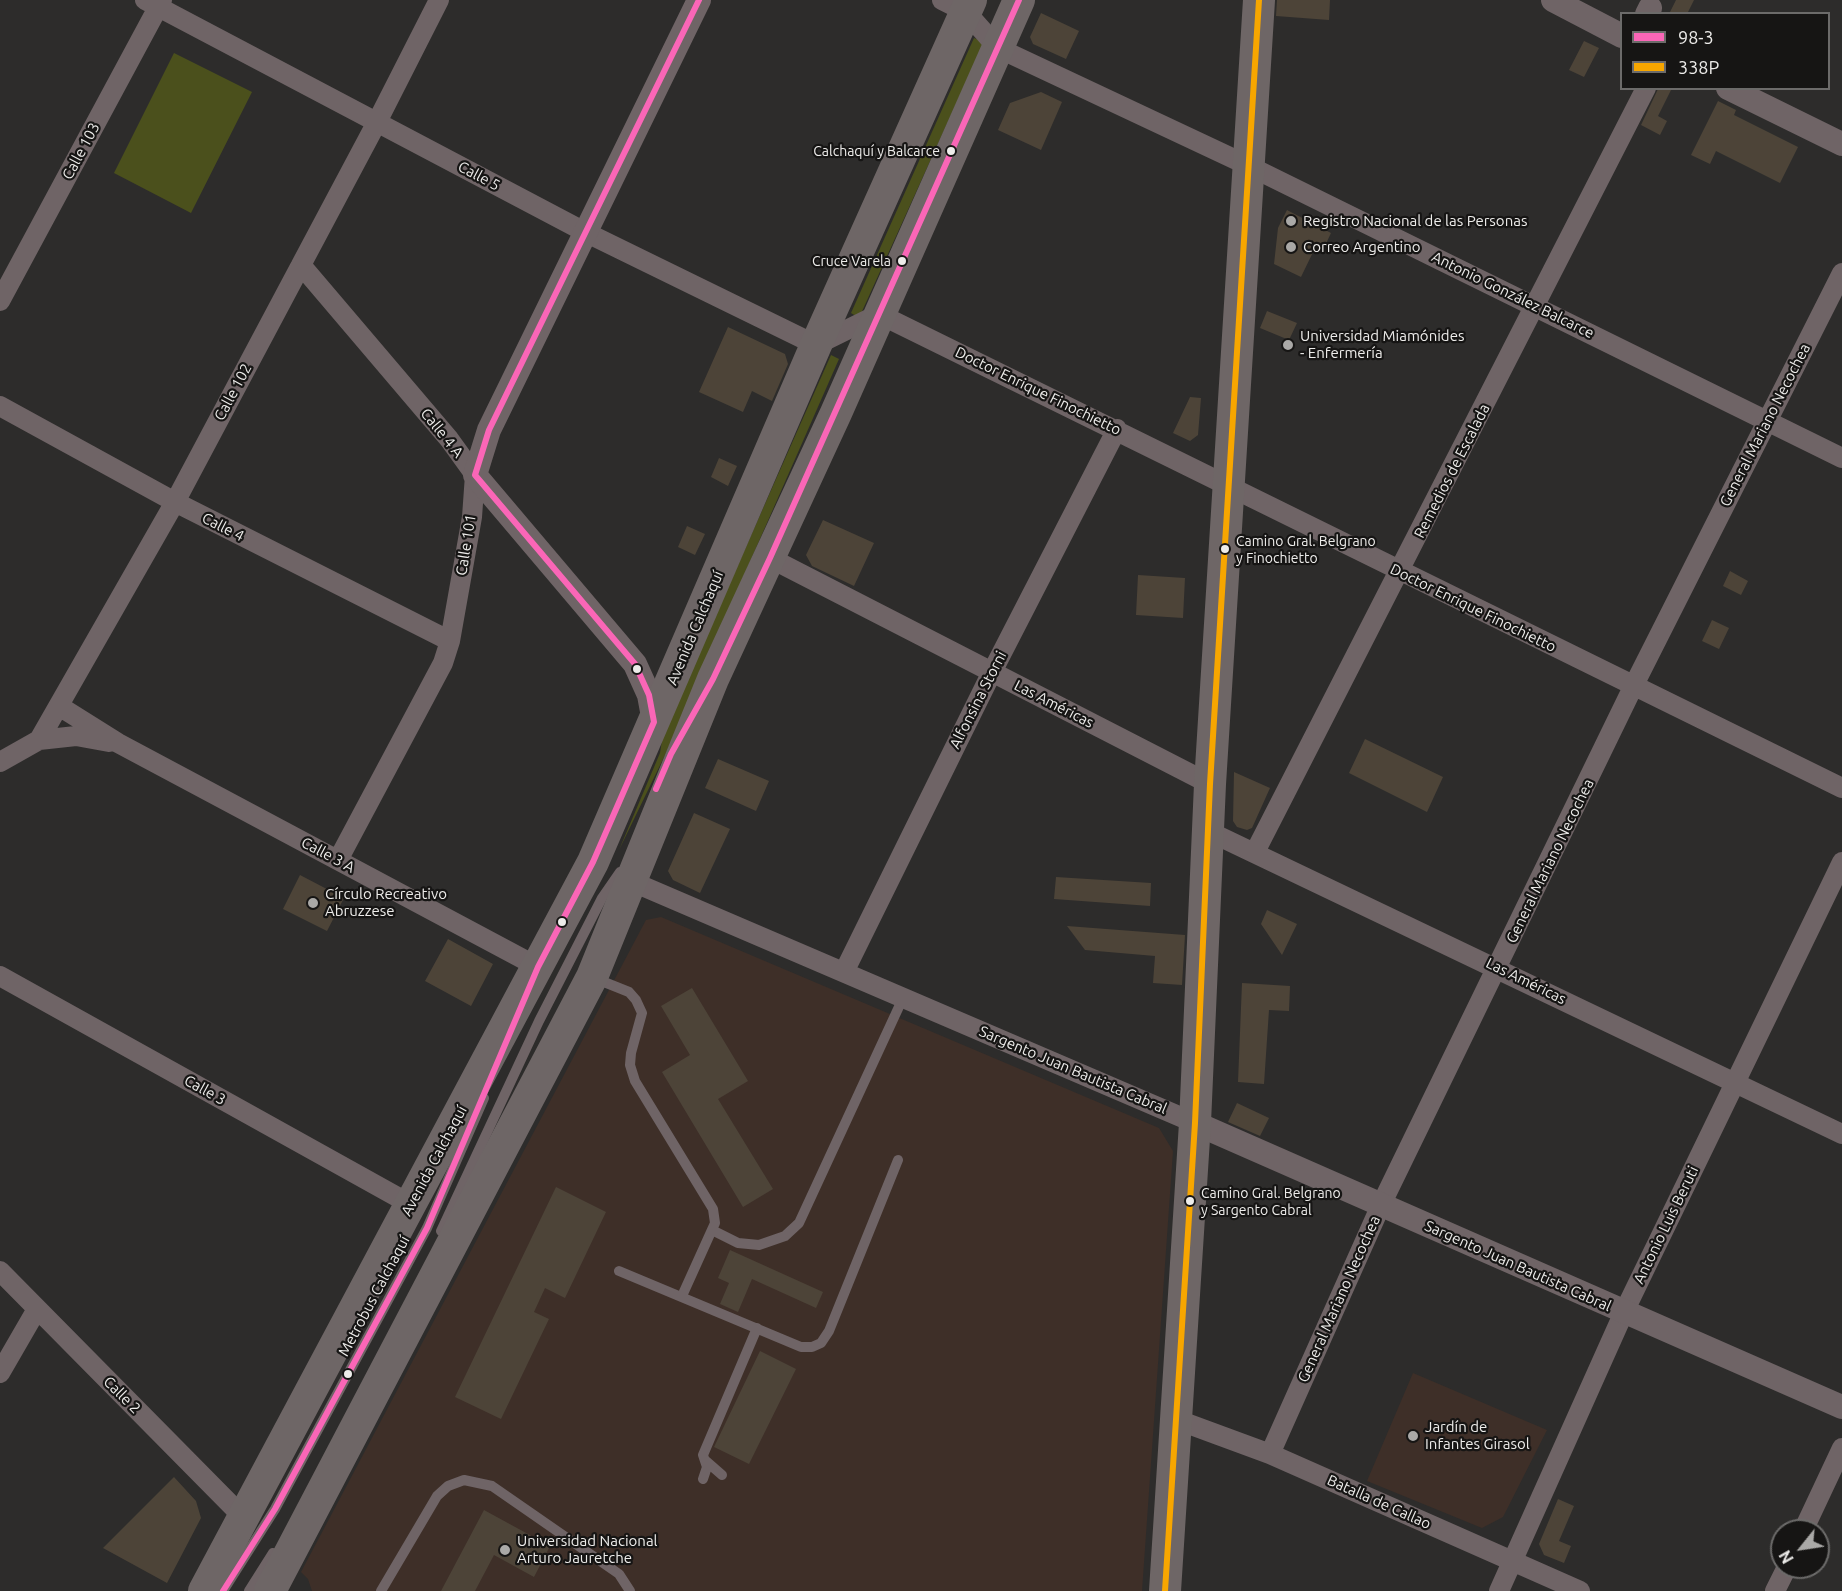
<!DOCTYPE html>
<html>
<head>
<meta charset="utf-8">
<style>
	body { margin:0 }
	#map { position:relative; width:1842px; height:1591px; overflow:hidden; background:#2d2c2b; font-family:Ubuntu,sans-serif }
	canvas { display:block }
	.legend { position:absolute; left:1620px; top:12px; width:210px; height:78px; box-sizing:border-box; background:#161514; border:2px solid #6c6b6a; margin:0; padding:8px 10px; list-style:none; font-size:18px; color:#edecea }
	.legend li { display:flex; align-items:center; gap:12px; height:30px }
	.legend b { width:30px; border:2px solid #6c6b6a }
	.north { position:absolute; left:1770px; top:1519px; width:60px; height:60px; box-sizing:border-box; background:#161514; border:2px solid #6c6b6a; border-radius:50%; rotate:240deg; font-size:16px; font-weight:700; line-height:24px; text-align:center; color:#edecea }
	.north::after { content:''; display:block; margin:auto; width:21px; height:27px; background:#aaa9a7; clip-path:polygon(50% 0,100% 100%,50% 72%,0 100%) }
</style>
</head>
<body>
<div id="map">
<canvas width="1842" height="1591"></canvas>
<ul class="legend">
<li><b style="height:8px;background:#fa66b7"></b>98-3</li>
<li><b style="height:8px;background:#f7a600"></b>338P</li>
</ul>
<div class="north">N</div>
</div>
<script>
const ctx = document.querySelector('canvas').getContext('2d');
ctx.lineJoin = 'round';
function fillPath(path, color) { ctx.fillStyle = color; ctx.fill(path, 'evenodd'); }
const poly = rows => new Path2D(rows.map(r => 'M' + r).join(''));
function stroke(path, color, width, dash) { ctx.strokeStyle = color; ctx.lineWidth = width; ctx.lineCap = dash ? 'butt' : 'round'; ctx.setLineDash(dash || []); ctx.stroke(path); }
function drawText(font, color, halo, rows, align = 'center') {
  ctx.font = font + ' Ubuntu,sans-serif'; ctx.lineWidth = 4.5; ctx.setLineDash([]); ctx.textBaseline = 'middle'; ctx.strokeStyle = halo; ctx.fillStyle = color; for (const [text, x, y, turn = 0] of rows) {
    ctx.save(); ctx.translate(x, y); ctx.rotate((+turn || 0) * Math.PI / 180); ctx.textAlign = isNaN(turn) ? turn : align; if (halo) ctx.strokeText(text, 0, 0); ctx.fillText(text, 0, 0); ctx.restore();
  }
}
fillPath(poly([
	[661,917,1159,1128,1173,1151,1142,1591,312,1591,308,1579,301,1572,646,920],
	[1413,1373,1547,1430,1503,1517,1482,1528,1367,1481]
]), '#3e2f28');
fillPath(poly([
	[974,38,984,42,859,318,851,313],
	[174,53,252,92,191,213,114,173],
	[831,355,839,359,665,755,619,850,660,753,663,734]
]), '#4b501c');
fillPath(poly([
	[1277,0,1330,0,1329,20,1276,16],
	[1676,0,1694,0,1687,14,1669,14],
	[1041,13,1079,31,1066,59,1033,44,1030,37],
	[1584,41,1599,48,1584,77,1569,70],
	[1672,88,1658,116,1667,121,1660,135,1641,125,1658,89],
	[1041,92,1062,102,1041,150,998,130,1010,103],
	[1718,101,1736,110,1734,115,1798,147,1780,183,1716,151,1710,164,1691,155],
	[1287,210,1331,233,1323,250,1316,246,1301,277,1274,264,1278,228],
	[1267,311,1297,323,1289,340,1260,328],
	[728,327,785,354,788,364,772,401,752,391,743,412,699,392],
	[1190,397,1201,398,1198,435,1190,441,1173,433],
	[719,458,737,466,728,486,711,477],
	[823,520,874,543,854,586,812,566,806,555],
	[687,526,705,534,695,555,678,547],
	[1730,571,1748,581,1741,595,1723,586],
	[1138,575,1185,578,1183,618,1136,615],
	[1712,620,1729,628,1719,649,1702,641],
	[1365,739,1443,777,1427,812,1349,773],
	[718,759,769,781,756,811,705,788],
	[1234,772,1270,788,1252,828,1247,830,1237,827,1233,821],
	[694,813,730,829,700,893,673,880,668,871],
	[300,875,344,898,327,931,283,909],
	[1056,877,1151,883,1150,906,1054,899],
	[1267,910,1297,924,1282,955,1261,924],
	[1067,926,1185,935,1182,985,1153,983,1155,956,1085,950],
	[448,939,493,964,471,1006,425,981],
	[1242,983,1290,986,1289,1011,1269,1010,1264,1084,1238,1082],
	[692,988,748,1081,718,1099,773,1189,743,1207,662,1072,690,1055,661,1006],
	[1237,1103,1269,1118,1260,1136,1228,1122],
	[556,1187,606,1212,565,1298,545,1288,534,1312,549,1319,501,1419,455,1397],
	[730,1250,823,1292,816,1308,752,1279,738,1312,720,1304,729,1283,718,1278],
	[760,1351,796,1369,749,1464,714,1447],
	[174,1477,196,1501,201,1518,167,1583,103,1548],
	[1558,1499,1574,1506,1559,1541,1571,1546,1564,1563,1544,1555,1539,1544],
	[484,1510,550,1546,534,1577,494,1555,475,1591,441,1591]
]), '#4d4438');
stroke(poly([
	[594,978,629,992,636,1000,642,1013,631,1053,630,1065,635,1081,713,1209,715,1223,682,1296],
	[712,1230,738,1243,759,1245,785,1236,799,1223,903,998],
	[441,1231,539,1021,602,898,620,872],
	[619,1271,801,1347,812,1347,821,1343,829,1331,898,1160],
	[706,1461,722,1475],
	[703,1479,707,1467,703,1455,757,1328],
	[223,1591,275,1509,427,1228,484,1098],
	[249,1591,273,1553],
	[381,1591,437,1496,448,1486,464,1480,492,1486,619,1574,630,1591]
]), '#6f6466', 10);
stroke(poly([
	[145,0,585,232,816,345,879,314,1842,788],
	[942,0,966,12,998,48,1247,165,1842,458],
	[301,265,449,439,475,475,472,517,450,641,443,663,338,860],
	[0,301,162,0],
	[0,406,175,502,450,641],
	[770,558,1210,784],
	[59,706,118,743,538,967],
	[39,740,76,736,109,742],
	[0,762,39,740,175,502,377,122,439,0],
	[1208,831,1842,1134],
	[1255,852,1646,88],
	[633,882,1195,1123],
	[844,972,992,672,1117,429],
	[0,976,410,1204],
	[0,1271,244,1518],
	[0,1373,37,1309],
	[1175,1419,1270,1454,1580,1591],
	[1270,1454,1381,1205,1633,687,1842,273],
	[1803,1531,1842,1448],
	[1499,1591,1624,1312,1842,862],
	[1775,1591,1787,1567]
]), '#6f6466', 20);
stroke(poly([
	[1553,0,1622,36],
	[1647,14,1650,8],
	[1728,88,1842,144],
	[654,722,649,695,635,664,475,475,489,430,699,0],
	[1195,1123,1842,1407]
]), '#6f6466', 24);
stroke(poly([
	[204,1591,593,862,816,345,971,0],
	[270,1591,592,977,713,679,836,413,1019,0],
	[1165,1591,1195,1123,1210,784,1259,0]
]), '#6e6666', 32);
stroke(poly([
	[656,789,671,754,713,679,770,558,1019,0],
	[223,1591,275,1509,427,1228,538,967,593,862,654,722,649,695,635,664,475,475,489,430,699,0]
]), '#fa66b7', 6);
stroke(poly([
	[1165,1591,1195,1123,1210,784,1259,0]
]), '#f7a600', 6);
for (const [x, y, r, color] of [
	[951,151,5,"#edecea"],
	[1291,221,6,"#aaa9a7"],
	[1291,247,6,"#aaa9a7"],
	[902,261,5,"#edecea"],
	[1288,345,6,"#aaa9a7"],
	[1225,549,5,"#edecea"],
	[637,669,5,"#edecea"],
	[313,903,6,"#aaa9a7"],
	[562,922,5,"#edecea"],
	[1190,1201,5,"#edecea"],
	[348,1374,5,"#edecea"],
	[1413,1436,6,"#aaa9a7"],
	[505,1550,6,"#aaa9a7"]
]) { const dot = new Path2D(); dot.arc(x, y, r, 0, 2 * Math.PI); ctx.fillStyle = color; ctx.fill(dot); stroke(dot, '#161514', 2); }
drawText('14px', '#edecea', '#161514', [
	["Calchaquí y Balcarce",940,151],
	["Cruce Varela",891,261],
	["Camino Gral. Belgrano",1236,541,"left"],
	["y Finochietto",1236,558,"left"],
	["Camino Gral. Belgrano",1201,1193,"left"],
	["y Sargento Cabral",1201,1210,"left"]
], 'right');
drawText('15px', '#edecea', '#161514', [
	["Calle 103",81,151,-62],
	["Calle 5",479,176,28],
	["Antonio González Balcarce",1513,295,26],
	["Doctor Enrique Finochietto",1038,391,26],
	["Calle 102",233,392,-62],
	["General Mariano Necochea",1765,425,-63],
	["Calle 4 A",442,433,51],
	["Remedios de Escalada",1452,471,-63],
	["Calle 4",223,527,27],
	["Calle 101",466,545,-81],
	["Doctor Enrique Finochietto",1473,608,26],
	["Avenida Calchaquí",695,628,-67],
	["Alfonsina Storni",978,700,-63],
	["Las Américas",1054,704,27],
	["Calle 3 A",328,855,28],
	["General Mariano Necochea",1550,861,-64],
	["Las Américas",1526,981,26],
	["Sargento Juan Bautista Cabral",1073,1070,23],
	["Calle 3",205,1090,29],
	["Avenida Calchaquí",434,1161,-62],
	["Antonio Luis Beruti",1666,1225,-64],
	["Sargento Juan Bautista Cabral",1518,1266,24],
	["Metrobus Calchaquí",374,1296,-62],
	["General Mariano Necochea",1339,1299,-66],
	["Calle 2",122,1395,45],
	["Batalla de Callao",1379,1502,24]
]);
drawText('15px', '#edecea', '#161514', [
	["Registro Nacional de las Personas",1303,221],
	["Correo Argentino",1303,247],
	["Universidad Miamónides",1300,336],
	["- Enfermería",1300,353],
	["Círculo Recreativo",325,894],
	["Abruzzese",325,911],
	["Jardín de",1425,1427],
	["Infantes Girasol",1425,1444],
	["Universidad Nacional",517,1541],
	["Arturo Jauretche",517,1558]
], 'left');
</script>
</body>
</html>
